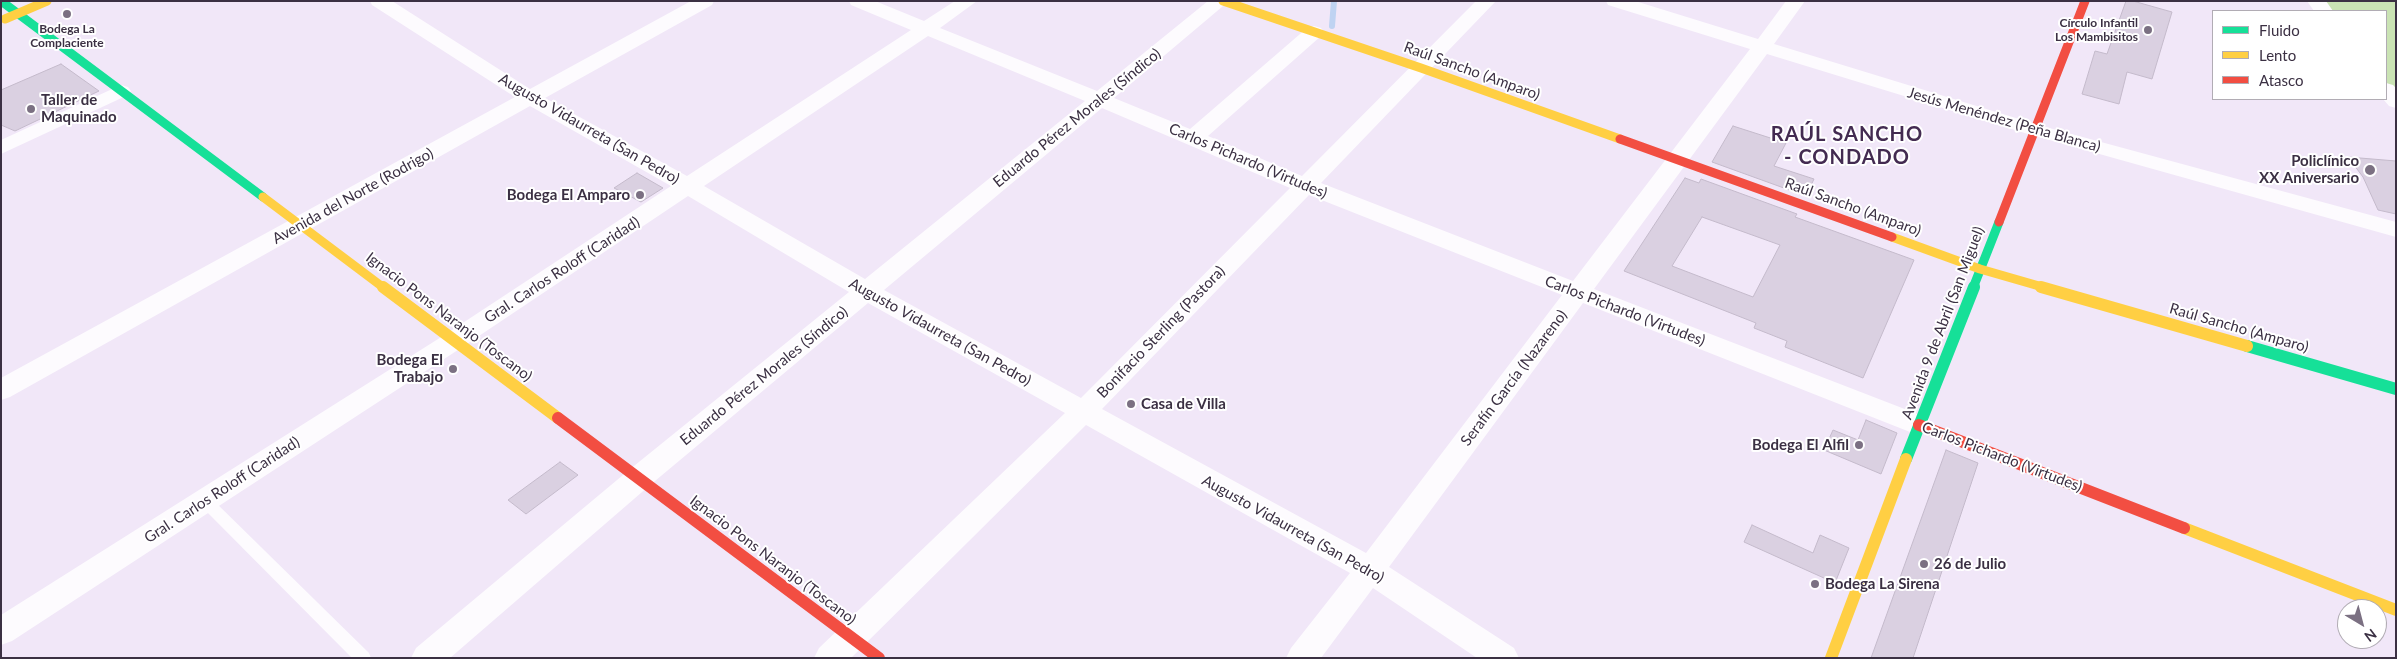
<!DOCTYPE html>
<html>
<head>
<meta charset="utf-8">
<style>
	body { margin:0 }
	#map { position:relative; width:2397px; height:659px; overflow:hidden; background:#f1e7f8; font-family:Lato,sans-serif }
	canvas { display:block }
	.frame { position:absolute; inset:0; border:2px solid #3b3043; pointer-events:none }
	.legend { position:absolute; left:2212px; top:10px; width:175px; height:90px; box-sizing:border-box; background:#fff; border:1px solid #b1acb4; margin:0; padding:6px 9px; list-style:none; font-size:15px; color:#3b3043 }
	.legend li { display:flex; align-items:center; gap:10px; height:25px }
	.legend b { width:25px; border:1px solid #b1acb4 }
	.north { position:absolute; left:2337px; top:599px; width:50px; height:50px; box-sizing:border-box; background:#fff; border:1px solid #b1acb4; border-radius:50%; rotate:143deg; font-size:14px; font-weight:700; line-height:20px; text-align:center; color:#3b3043 }
	.north::after { content:''; display:block; margin:auto; width:18px; height:22px; background:#7b7082; clip-path:polygon(50% 0,100% 100%,50% 72%,0 100%) }
</style>
</head>
<body>
<div id="map">
<canvas width="2397" height="659"></canvas>
<div class="frame"></div>
<ul class="legend">
<li><b style="height:6px;background:#16e098"></b>Fluido</li>
<li><b style="height:6px;background:#ffcf43"></b>Lento</li>
<li><b style="height:6px;background:#f24e42"></b>Atasco</li>
</ul>
<div class="north">N</div>
</div>
<script>
const ctx = document.querySelector('canvas').getContext('2d');
ctx.lineJoin = 'round';
function fillPath(path, color) { ctx.fillStyle = color; ctx.fill(path, 'evenodd'); }
const poly = rows => new Path2D(rows.map(r => 'M' + r).join(''));
function stroke(path, color, width, dash) { ctx.strokeStyle = color; ctx.lineWidth = width; ctx.lineCap = dash ? 'butt' : 'round'; ctx.setLineDash(dash || []); ctx.stroke(path); }
function drawText(font, color, halo, rows, align = 'center') {
  ctx.font = font + ' Lato,sans-serif'; ctx.lineWidth = 4; ctx.setLineDash([]); ctx.textBaseline = 'middle'; ctx.strokeStyle = halo; ctx.fillStyle = color; for (const [text, x, y, turn = 0] of rows) {
    ctx.save(); ctx.translate(x, y); ctx.rotate((+turn || 0) * Math.PI / 180); ctx.textAlign = isNaN(turn) ? turn : align; if (halo) ctx.strokeText(text, 0, 0); ctx.fillText(text, 0, 0); ctx.restore();
  }
}
fillPath(poly([
	[2324,1,2396,2,2396,94,2386,82,2386,11,2331,11]
]), '#cae3b4');
stroke(poly([
	[1332,26,1334,1]
]), '#bfd3f2', 6);
const building = poly([
	[2126,1,2133,1,2172,12,2152,79,2127,72,2119,104,2082,94,2095,51,2107,54,2126,1],
	[61,64,99,91,15,131,1,125,1,90,61,64],
	[1733,126,1786,143,1774,166,1814,179,1806,196,1712,162,1733,126],
	[2348,157,2396,161,2396,214,2378,210,2363,177,2348,157],
	[637,173,663,188,641,202,614,188,637,173],
	[1685,178,1699,183,1701,179,1797,214,1795,217,1914,260,1863,378,1785,347,1787,341,1754,328,1756,323,1624,271,1685,178],
	[1702,217,1780,245,1753,297,1672,266,1702,217],
	[1866,420,1897,433,1881,474,1824,450,1833,430,1858,440,1866,420],
	[1946,450,1978,463,1913,658,1871,658,1946,450],
	[560,462,578,475,526,514,508,500,560,462],
	[1752,525,1813,553,1820,535,1849,548,1835,583,1744,542,1752,525]
]);
fillPath(building, '#dad0e1');
stroke(building, '#c4bacb', 1);
fillPath(poly([
	[205,495,210,497,369,653,371,658,352,658,200,505,198,501,200,497,205,495]
]), '#fdfbfe');
fillPath(poly([
	[370,1,392,1,530,89,691,1,714,1,712,5,545,98,687,176,911,30,851,5,849,1,875,1,924,21,955,1,977,1,940,28,1097,91,1208,1,1229,1,1114,98,1190,129,1307,28,1314,26,1321,28,1324,32,1321,36,1208,136,1302,176,1476,1,1496,1,1321,183,1573,281,1750,49,1608,5,1606,1,1635,1,1758,39,1786,1,1805,1,1774,44,2042,126,2396,222,2396,237,2028,134,1767,54,1594,289,1928,418,1932,425,1928,432,1919,435,1910,432,1583,303,1389,567,1514,648,1519,658,1477,658,1373,588,1321,658,1286,658,1291,648,1350,573,1086,425,851,658,814,658,819,648,1065,413,868,303,649,486,450,658,411,658,416,648,629,470,849,292,688,196,464,346,12,641,1,645,1,615,446,334,671,186,530,106,10,397,1,400,1,378,515,97,372,5,370,1],
	[928,36,1085,101,865,279,704,186,928,36],
	[1102,108,1290,188,1081,398,884,290,1102,108],
	[1309,195,1562,295,1366,553,1102,409,1309,195],
	[2307,1,2326,1,2333,11,2314,11,2307,1],
	[2386,83,2393,85,2396,88,2396,108,2389,106,2383,99,2386,99,2386,83],
	[121,85,128,87,131,91,128,95,1,154,1,140,121,85]
]), '#fdfbfe');
stroke(poly([
	[1,1,263,197],
	[1973,288,1999,222]
]), '#16e098', 9);
stroke(poly([
	[2247,346,2396,389],
	[1906,459,1974,287]
]), '#16e098', 12);
stroke(poly([
	[1223,1,1421,68,1620,139],
	[5,19,47,1],
	[263,197,384,288],
	[1892,237,1980,269,2046,288]
]), '#ffcf43', 9);
stroke(poly([
	[383,287,558,418],
	[2041,287,2247,346],
	[2184,528,2396,610],
	[1831,658,1906,459]
]), '#ffcf43', 12);
stroke(poly([
	[1620,139,1892,237],
	[1999,222,2085,1]
]), '#f24e42', 9);
stroke(poly([
	[558,418,879,658],
	[1919,425,2184,528]
]), '#f24e42', 12);
for (const [x, y, r, color] of [
	[67,14,5,"#7b7082"],
	[2148,30,5,"#7b7082"],
	[31,109,5,"#7b7082"],
	[2370,170,6,"#7b7082"],
	[640,195,5,"#7b7082"],
	[453,369,5,"#7b7082"],
	[1131,404,5,"#7b7082"],
	[1859,445,5,"#7b7082"],
	[1924,564,5,"#7b7082"],
	[1815,584,5,"#7b7082"]
]) { const dot = new Path2D(); dot.arc(x, y, r, 0, 2 * Math.PI); ctx.fillStyle = color; ctx.fill(dot); stroke(dot, '#fff', 2); }
drawText('bold 12px', '#3b3043', '#fff', [
	["Círculo Infantil",2138,23],
	["Los Mambisitos",2138,37],
	["Bodega La",67,29,"center"],
	["Complaciente",67,43,"center"]
], 'right');
drawText('15px', '#3b3043', '#fff', [
	["Raúl Sancho (Amparo)",1472,71,20],
	["Eduardo Pérez Morales (Síndico)",1077,118,-39],
	["Jesús Menéndez (Peña Blanca)",2004,120,16],
	["Augusto Vidaurreta (San Pedro)",589,129,30],
	["Carlos Pichardo (Virtudes)",1248,161,23],
	["Avenida del Norte (Rodrigo)",353,196,-29],
	["Raúl Sancho (Amparo)",1853,207,20],
	["Gral. Carlos Roloff (Caridad)",562,270,-33],
	["Carlos Pichardo (Virtudes)",1625,311,21],
	["Ignacio Pons Naranjo (Toscano)",449,317,37],
	["Avenida 9 de Abril (San Miguel)",1943,323,-69],
	["Raúl Sancho (Amparo)",2239,328,16],
	["Augusto Vidaurreta (San Pedro)",940,332,29],
	["Bonifacio Sterling (Pastora)",1161,332,-46],
	["Eduardo Pérez Morales (Síndico)",764,376,-39],
	["Serafín García (Nazareno)",1514,378,-53],
	["Carlos Pichardo (Virtudes)",2002,457,21],
	["Gral. Carlos Roloff (Caridad)",222,490,-33],
	["Augusto Vidaurreta (San Pedro)",1293,529,29],
	["Ignacio Pons Naranjo (Toscano)",773,560,37]
]);
drawText('bold 15px', '#3b3043', '#fff', [
	["Taller de",41,100],
	["Maquinado",41,117],
	["Policlínico",2359,161,"right"],
	["XX Aniversario",2359,178,"right"],
	["Bodega El Amparo",630,195,"right"],
	["Bodega El",443,360,"right"],
	["Trabajo",443,377,"right"],
	["Casa de Villa",1141,404],
	["Bodega El Alfil",1849,445,"right"],
	["26 de Julio",1934,564],
	["Bodega La Sirena",1825,584]
], 'left');
ctx.letterSpacing = '1px';
drawText('bold 20px', '#432b51', '#fff', [
	["RAÚL SANCHO",1847,135],
	["- CONDADO",1847,158]
]);
ctx.letterSpacing = '0px';
</script>
</body>
</html>
